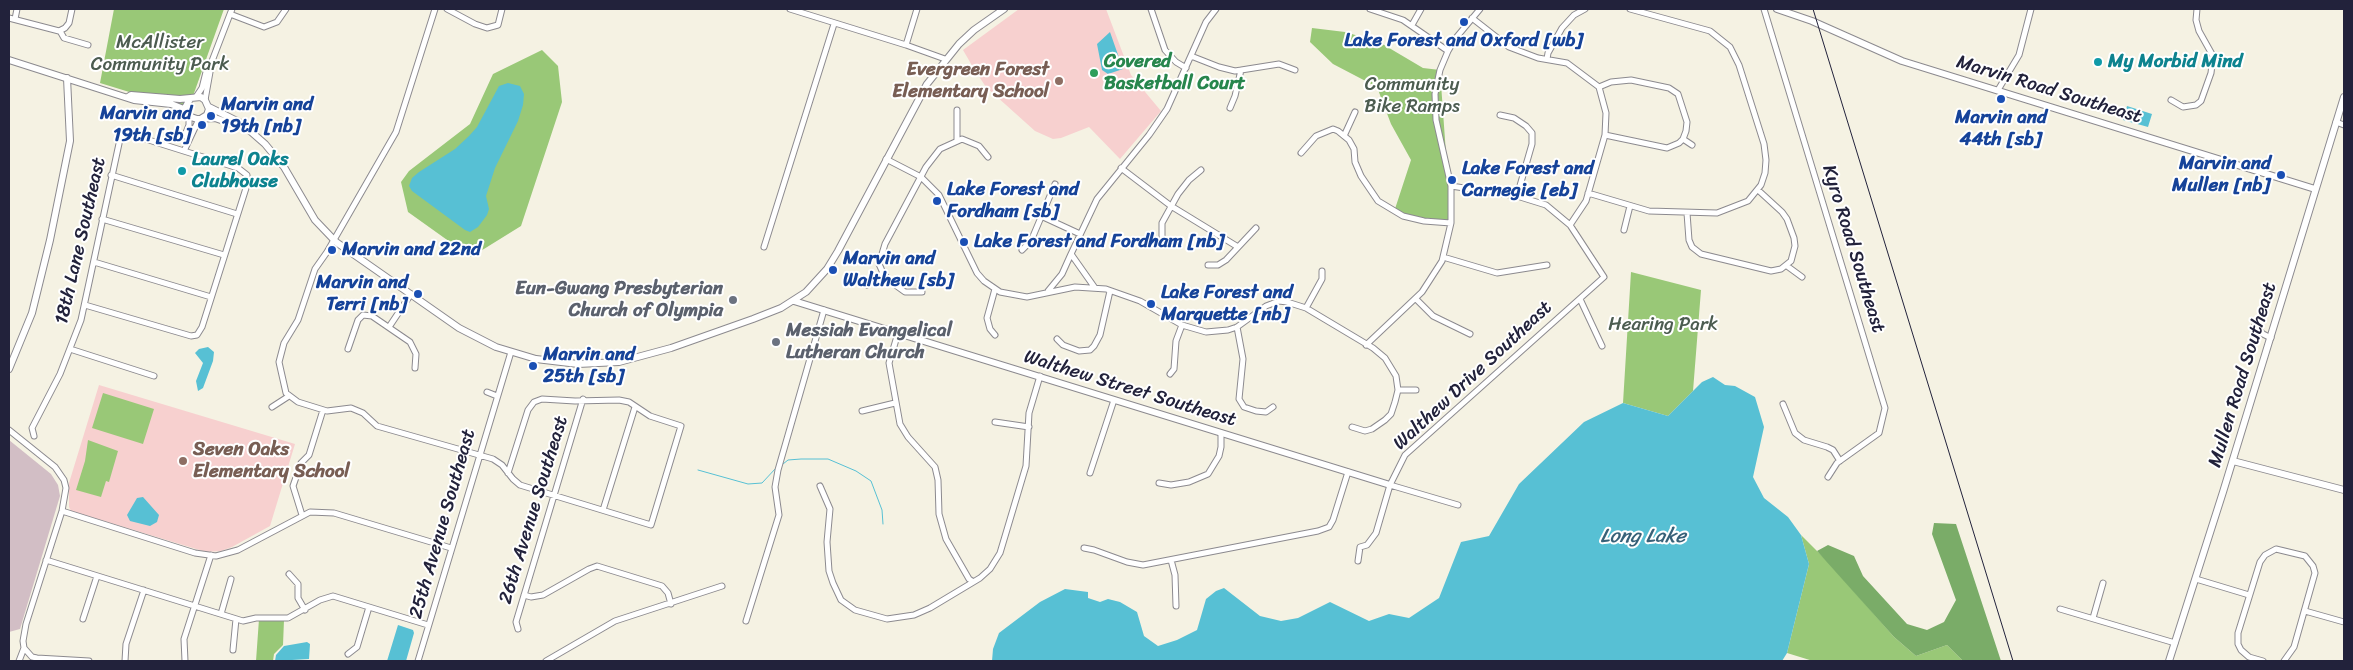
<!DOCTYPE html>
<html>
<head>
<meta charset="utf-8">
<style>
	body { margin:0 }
	#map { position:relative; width:2353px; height:670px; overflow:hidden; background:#f5f2e3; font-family:Sriracha,sans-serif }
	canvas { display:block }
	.frame { position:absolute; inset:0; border:10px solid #22223b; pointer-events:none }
</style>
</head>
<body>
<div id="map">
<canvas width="2353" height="670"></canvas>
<div class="frame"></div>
</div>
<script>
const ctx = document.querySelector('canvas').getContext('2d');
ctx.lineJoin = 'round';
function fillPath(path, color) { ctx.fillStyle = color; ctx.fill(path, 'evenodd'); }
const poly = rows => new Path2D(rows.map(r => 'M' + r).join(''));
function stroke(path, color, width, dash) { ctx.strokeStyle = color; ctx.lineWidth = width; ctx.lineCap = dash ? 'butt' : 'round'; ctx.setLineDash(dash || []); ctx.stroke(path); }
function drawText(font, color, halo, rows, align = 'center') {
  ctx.font = font + ' Sriracha,sans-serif'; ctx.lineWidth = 4; ctx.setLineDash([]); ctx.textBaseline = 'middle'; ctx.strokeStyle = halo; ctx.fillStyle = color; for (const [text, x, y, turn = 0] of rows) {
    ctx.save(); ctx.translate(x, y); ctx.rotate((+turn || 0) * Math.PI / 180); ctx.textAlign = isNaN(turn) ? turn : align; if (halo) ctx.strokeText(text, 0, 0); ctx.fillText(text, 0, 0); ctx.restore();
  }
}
fillPath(poly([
	[1019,9,1106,9,1131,75,1161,111,1120,159,1089,127,1061,138,1053,139,1035,131,986,87,974,69,963,50],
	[99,385,295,444,270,526,232,547,221,551,206,552,71,511,69,507,69,483]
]), '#f7d0cf');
fillPath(poly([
	[9,440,51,474,58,485,60,496,20,629,9,632]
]), '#d2bec5');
fillPath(poly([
	[114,9,224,9,188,110,100,83],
	[1312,28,1345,32,1379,42,1423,68,1440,70,1451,223,1403,216,1394,212,1411,160,1391,124,1377,87,1333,64,1310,42],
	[542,50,558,66,562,102,521,226,471,257,408,212,401,182,409,171,470,124,493,74],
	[1631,272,1701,290,1693,391,1668,416,1623,403],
	[103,393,154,409,143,444,92,428],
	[88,440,118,451,109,482,106,481,101,497,76,490,85,461],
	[1801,535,1830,564,1894,637,1916,656,1947,645,1963,661,1813,661,1787,653,1809,564],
	[259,619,284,620,283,645,274,654,273,661,256,661]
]), '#99c877');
fillPath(poly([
	[1934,523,1956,524,2001,661,1963,661,1947,645,1916,656,1894,637,1817,551,1828,545,1854,556,1863,576,1907,624,1927,630,1944,622,1956,600,1932,534]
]), '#7aac68');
fillPath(poly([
	[1110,32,1123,69,1108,74,1102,70,1097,44],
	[508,83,520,86,524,94,523,105,518,121,495,168,486,196,489,209,487,215,478,227,470,232,465,230,412,191,409,186,412,178,419,172,455,149,469,136,477,127,499,86],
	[2127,106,2152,114,2148,127,2123,120],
	[208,347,214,352,213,361,203,388,198,391,196,381,203,363,195,353,199,349],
	[1713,377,1725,385,1735,386,1755,397,1764,427,1753,477,1764,498,1788,517,1801,535,1809,564,1787,653,1782,661,992,661,993,649,999,633,1040,602,1065,589,1088,592,1088,598,1100,602,1108,599,1120,602,1137,612,1144,636,1158,646,1177,640,1197,630,1206,599,1216,591,1224,588,1260,616,1281,621,1298,618,1330,602,1369,621,1389,614,1409,618,1439,598,1461,542,1489,536,1519,484,1584,422,1623,403,1668,416,1702,382],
	[143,497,159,515,157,522,150,526,130,521,127,515,137,498],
	[398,625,413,630,414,633,406,661,387,661],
	[307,642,310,644,309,659,275,661,276,655,284,646]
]), '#57c0d4');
stroke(poly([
	[783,464,788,460,801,459,828,459,856,471,871,481,882,510,883,524],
	[698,470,748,484,762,483,776,468]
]), '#57c0d4', 1);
const minor = poly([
	[435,9,396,132,327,252,315,269,298,320,284,343,279,362,281,371,286,393,298,402,327,411,351,408,363,413,377,426,493,459,502,465,513,479,520,485,651,525,681,426,650,416,629,402,619,400,575,401,542,399,534,402,528,410,508,473],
	[447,9,475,24,487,28,498,25,502,9],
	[790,9,906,45,945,59],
	[1151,9,1165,50,1176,62,1186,68],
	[1370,9,1403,20,1448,51],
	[1764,9,1885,408,1879,433,1837,463,1828,477],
	[230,14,264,27,277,22,286,9],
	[9,18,59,31,65,28,69,23,72,9],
	[1472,18,1509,47,1538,58,1567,63,1599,87,1606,113,1605,135,1586,201,1570,225],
	[15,19,17,9],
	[1412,25,1421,9],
	[60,31,64,38,88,45],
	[906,45,917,9],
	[1191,56,1219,67,1235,71,1279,64,1295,70],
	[1547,59,1548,53,1562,28,1574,15,1585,9],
	[1599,87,1611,82,1631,80,1669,88,1678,94,1687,122,1686,131,1683,139,1679,143,1667,148,1605,135],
	[1998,90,2019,55,2031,9],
	[196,97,202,88,207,68,212,61],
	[205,100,212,61,232,9],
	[2171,100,2183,107,2196,105,2201,101,2211,73,2213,56,2199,31,2196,20,2197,9],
	[1230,108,1235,96,1241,70],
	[957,110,957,140],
	[1500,115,1514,118,1526,126,1532,133,1532,144,1517,196],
	[2336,122,2344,125],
	[1344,136,1355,112],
	[188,138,185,135,189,125,189,116],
	[1683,139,1692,145],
	[184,151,199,119],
	[1301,153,1316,136,1333,129,1338,131,1349,140,1354,149,1355,162,1361,176,1378,201,1403,216,1424,221,1451,223],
	[886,159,921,177,939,195,977,273,984,281,1000,292,1027,297,1075,287,1106,289,1140,301,1182,325,1206,332,1228,330,1237,327,1266,306,1279,301,1287,302,1306,308,1373,348,1385,358,1396,376,1398,390,1395,402,1391,414,1385,420,1372,429,1365,431,1352,427],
	[1121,168,1171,206,1238,247],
	[111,175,237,214],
	[1588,193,1649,211,1717,213,1748,201,1761,185,1765,173,1766,160,1764,144,1739,65,1730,47,1710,31,1630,9],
	[1687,213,1689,240,1692,247,1701,254,1771,271,1781,269,1791,261,1795,246,1794,238,1787,219,1782,212,1758,190],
	[1041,216,1080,234],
	[102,219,224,255],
	[1624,230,1630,206],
	[1162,236,1162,223,1178,194,1189,180,1201,170],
	[764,247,834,24],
	[1022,250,1031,241,1055,184],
	[1443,257,1497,273,1547,265],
	[94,262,211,297],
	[1208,265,1218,265,1226,260,1256,228],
	[1787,266,1802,277],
	[867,285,883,273],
	[1095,288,1071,254,1097,199,1149,135,1167,109,1206,22,1216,9],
	[1048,291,1062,274,1071,254],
	[922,292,905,292,891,282,883,273,879,264,885,244,926,167,940,149,962,139,979,146,988,157],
	[1416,299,1433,316,1470,334],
	[1580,299,1602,346],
	[1306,308,1322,279,1322,271],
	[2255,325,2263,334,2271,338],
	[389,327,411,294],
	[1237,327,1243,359,1239,399,1244,407,1256,411,1266,412,1273,407],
	[898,333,889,363,900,424,908,437,935,467,938,480,939,514,946,539,969,579,972,581],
	[995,335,990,329,987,318,995,289],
	[1057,339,1063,345,1079,351,1090,350,1094,346,1100,335,1110,291],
	[1366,345,1422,292,1442,261,1451,223,1451,186,1436,120,1435,94,1440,70,1448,51,1455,39,1480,9],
	[70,349,154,376],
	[348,349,358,320,363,315,372,316,410,342,416,354,415,368],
	[1170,374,1174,369,1176,341,1182,325],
	[1398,390,1416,390],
	[487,392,497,396],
	[1783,404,1795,433,1804,440,1827,447,1833,450,1840,461],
	[272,407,289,396],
	[862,411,895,403],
	[995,422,1029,427],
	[9,430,55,467,64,480,66,488,62,511,26,624,23,641,24,648,32,657,37,658,89,661],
	[34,436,32,428,60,374,81,320,120,139,127,134,136,136,238,168,247,175,247,185,202,327,197,335,191,336,85,305],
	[1090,473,1114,400],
	[1159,483,1171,485,1189,482,1208,474,1219,456,1221,447,1221,433],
	[1390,485,1458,505],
	[820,486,830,509,827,542,829,571,833,583,841,600,855,610,887,619,914,615,930,608,980,578,990,569,1000,553,1026,466,1029,413,1040,376],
	[603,510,635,407],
	[62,511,195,553,216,556,238,550,310,512,334,513,451,548],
	[302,515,293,486,301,463,309,455,323,410],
	[1084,548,1094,550,1127,562,1143,565,1318,531,1329,527,1333,520,1348,472],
	[46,560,243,621,256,618,288,618,320,600,333,596,428,625],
	[1171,560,1175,575,1176,606],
	[1358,561,1360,547,1367,545,1376,533,1390,485,1405,455,1604,277,1570,225,1546,205,1517,196,1451,186],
	[289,574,298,584,298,598,305,610],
	[2196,579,2249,595],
	[524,595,531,597,543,595,589,569,597,566,662,586,668,593,671,604],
	[2060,609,2175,643],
	[2305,611,2344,622],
	[221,614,231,579],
	[2093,618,2103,583],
	[83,619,97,576],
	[746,621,779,515,775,487,778,470,824,310],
	[518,629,516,622,583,399],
	[233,650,236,619],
	[348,654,357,647,369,607],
	[19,661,24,648],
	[125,661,126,644,144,590],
	[185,661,184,639,211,555],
	[418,661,511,352],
	[546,661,615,621,722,586],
	[2263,661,2249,657,2241,650,2238,644,2238,633,2260,562,2265,555,2276,549,2305,556,2313,566,2315,573,2294,647,2284,661]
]);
const tertiary = poly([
	[1777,9,1812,21,1902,61,2315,189],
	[9,60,134,100,171,104,186,110],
	[128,97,131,95,180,99,201,97,205,100,209,109,207,115,202,118],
	[190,99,185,108,191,117,197,119,215,118,244,128],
	[209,107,241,123,265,144,284,167,315,220,336,242,459,328,496,347,536,359,578,364,619,362,671,348,753,319,781,308,806,292,827,269,838,251,927,84,959,44,974,30,1004,9],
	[794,301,1390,485],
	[9,369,32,313,50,240,70,141,67,78],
	[2233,461,2344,490],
	[2169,661,2223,492,2344,97]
]);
stroke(minor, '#8c8a8f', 7);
stroke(tertiary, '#8c8a8f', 8);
stroke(minor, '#fff', 5);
stroke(tertiary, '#fff', 6);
stroke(poly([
	[1813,9,2013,661]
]), '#22223b', 1);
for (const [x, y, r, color] of [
	[1464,22,5,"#1a4fb4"],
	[2098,62,5,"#0f9aa8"],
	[1094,73,5,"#2e9e5b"],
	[1059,81,5,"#8d6e63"],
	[2001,99,5,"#1a4fb4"],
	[211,116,5,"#1a4fb4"],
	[202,125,5,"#1a4fb4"],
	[182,171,5,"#0f9aa8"],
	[2281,175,5,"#1a4fb4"],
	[1452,180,5,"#1a4fb4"],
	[937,201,5,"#1a4fb4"],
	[964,242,5,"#1a4fb4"],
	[332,250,5,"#1a4fb4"],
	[833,270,5,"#1a4fb4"],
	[418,294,5,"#1a4fb4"],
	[733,300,5,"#6b7280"],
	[1151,304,5,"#1a4fb4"],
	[776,342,5,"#6b7280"],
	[533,366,5,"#1a4fb4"],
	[183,461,5,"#8d6e63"]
]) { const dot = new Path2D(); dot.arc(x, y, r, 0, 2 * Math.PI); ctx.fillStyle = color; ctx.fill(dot); stroke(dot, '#fff', 2); }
drawText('bold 19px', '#164399', '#fff', [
	["Lake Forest and Oxford [wb]",1464,41,"center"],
	["Marvin and",221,105],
	["19th [nb]",221,127],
	["Marvin and",192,114,"right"],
	["19th [sb]",192,136,"right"],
	["Marvin and",2001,118,"center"],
	["44th [sb]",2001,140,"center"],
	["Marvin and",2271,164,"right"],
	["Mullen [nb]",2271,186,"right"],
	["Lake Forest and",1462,169],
	["Carnegie [eb]",1462,191],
	["Lake Forest and",947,190],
	["Fordham [sb]",947,212],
	["Lake Forest and Fordham [nb]",974,242],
	["Marvin and 22nd",342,250],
	["Marvin and",843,259],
	["Walthew [sb]",843,281],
	["Marvin and",408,283,"right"],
	["Terri [nb]",408,305,"right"],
	["Lake Forest and",1161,293],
	["Marquette [nb]",1161,315],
	["Marvin and",543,355],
	["25th [sb]",543,377]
], 'left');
drawText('19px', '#4c5c50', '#fff', [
	["McAllister",160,43],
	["Community Park",160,65],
	["Community",1412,85],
	["Bike Ramps",1412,107],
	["Hearing Park",1663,325]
]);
drawText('bold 19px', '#27864d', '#fff', [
	["Covered",1104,62],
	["Basketball Court",1104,84]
], 'left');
drawText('bold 19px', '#0d838f', '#fff', [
	["My Morbid Mind",2108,62],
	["Laurel Oaks",192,160],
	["Clubhouse",192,182]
], 'left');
drawText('bold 19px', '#785e54', '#fff', [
	["Evergreen Forest",1049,70],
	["Elementary School",1049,92],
	["Seven Oaks",193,450,"left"],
	["Elementary School",193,472,"left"]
], 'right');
drawText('19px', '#22223b', '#fff', [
	["Marvin Road Southeast",2049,90,17],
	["18th Lane Southeast",81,241,-77],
	["Kyro Road Southeast",1853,249,73],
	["Mullen Road Southeast",2243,375,-73],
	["Walthew Drive Southeast",1473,376,-43],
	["Walthew Street Southeast",1130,389,17],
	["26th Avenue Southeast",534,510,-73],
	["25th Avenue Southeast",443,524,-74]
]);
drawText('bold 19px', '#5b616d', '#fff', [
	["Eun-Gwang Presbyterian",723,289],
	["Church of Olympia",723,311],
	["Messiah Evangelical",786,331,"left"],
	["Lutheran Church",786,353,"left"]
], 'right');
drawText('italic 20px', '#376178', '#fff', [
	["Long Lake",1643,537]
]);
</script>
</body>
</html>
